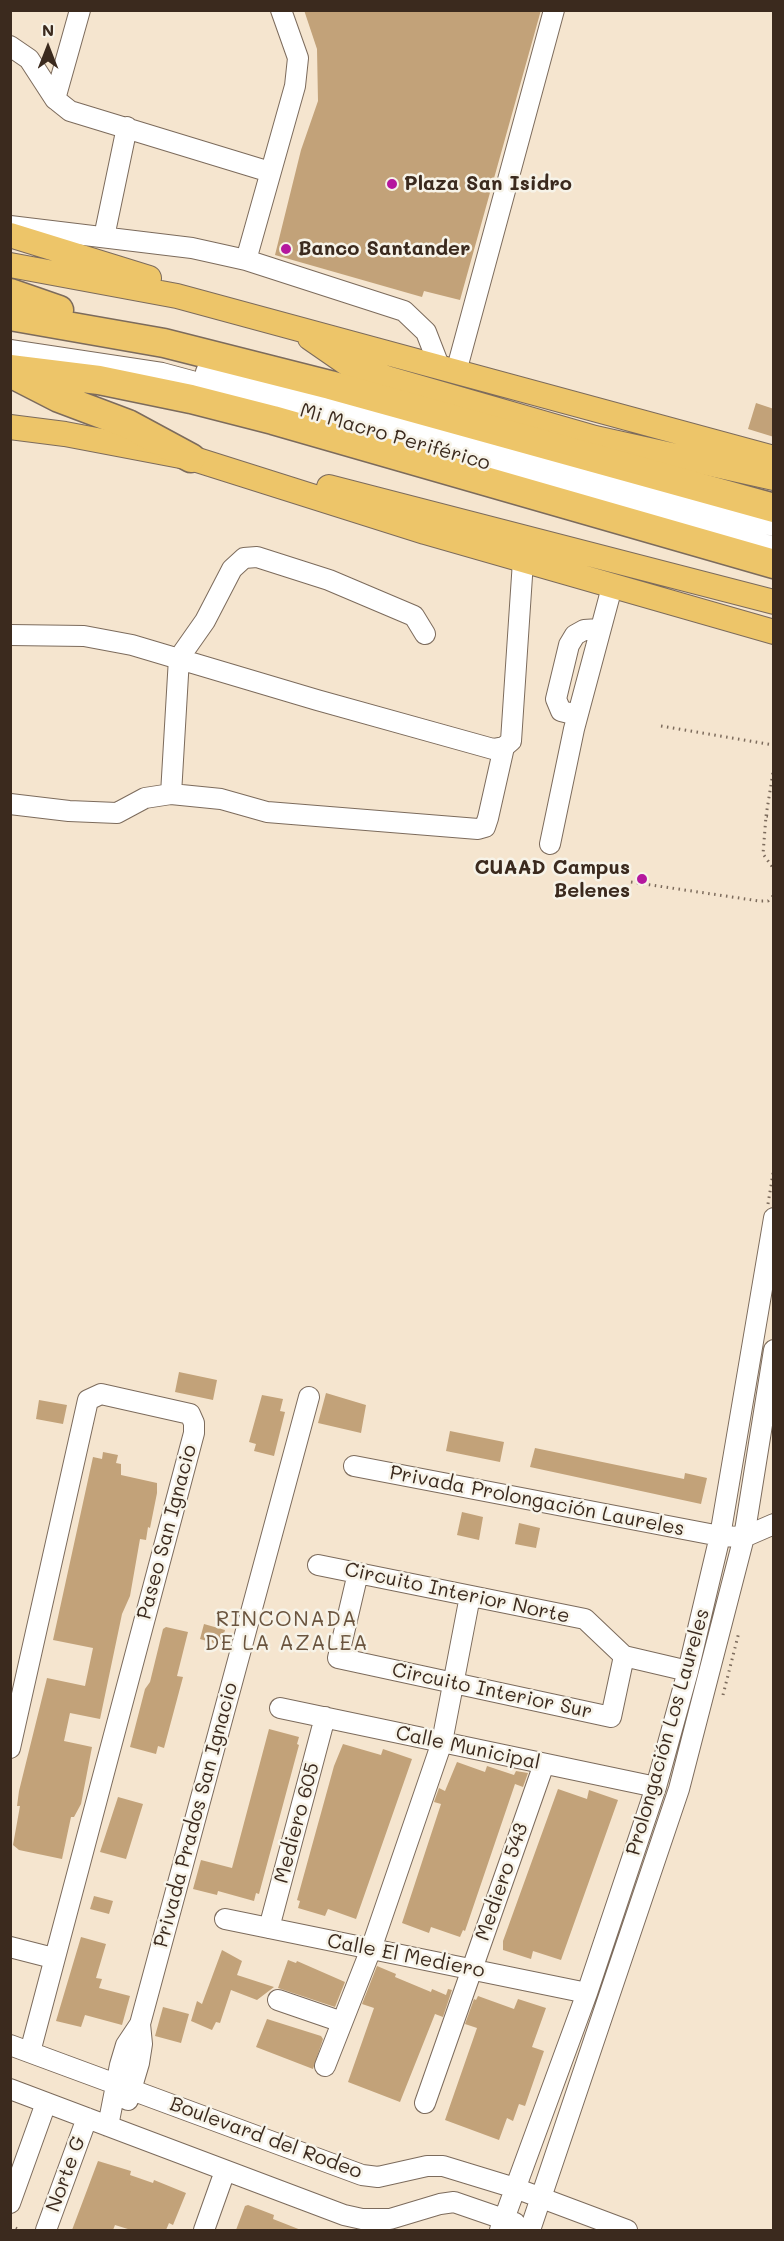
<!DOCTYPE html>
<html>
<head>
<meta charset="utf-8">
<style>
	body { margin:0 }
	#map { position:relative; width:784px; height:2241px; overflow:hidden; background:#f5e5cf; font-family:Mali,sans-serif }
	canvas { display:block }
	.frame { position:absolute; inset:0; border:12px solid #3b2a1e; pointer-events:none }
	.north { position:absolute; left:18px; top:18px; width:60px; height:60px; -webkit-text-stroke:4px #f7f3e8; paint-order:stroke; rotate:0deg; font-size:16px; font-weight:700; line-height:24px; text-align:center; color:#3b2a1e }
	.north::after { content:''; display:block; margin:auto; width:21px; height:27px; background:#3b2a1e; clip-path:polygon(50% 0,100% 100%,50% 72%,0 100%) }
</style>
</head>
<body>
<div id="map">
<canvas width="784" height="2241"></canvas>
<div class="frame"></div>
<div class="north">N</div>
</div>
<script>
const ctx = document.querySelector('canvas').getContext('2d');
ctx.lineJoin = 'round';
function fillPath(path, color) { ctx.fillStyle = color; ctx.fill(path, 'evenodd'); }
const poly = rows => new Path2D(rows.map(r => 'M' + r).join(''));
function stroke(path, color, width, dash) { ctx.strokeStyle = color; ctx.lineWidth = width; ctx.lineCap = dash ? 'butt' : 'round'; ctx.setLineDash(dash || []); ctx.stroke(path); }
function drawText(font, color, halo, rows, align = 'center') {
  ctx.font = font + ' Mali,sans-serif'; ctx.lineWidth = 5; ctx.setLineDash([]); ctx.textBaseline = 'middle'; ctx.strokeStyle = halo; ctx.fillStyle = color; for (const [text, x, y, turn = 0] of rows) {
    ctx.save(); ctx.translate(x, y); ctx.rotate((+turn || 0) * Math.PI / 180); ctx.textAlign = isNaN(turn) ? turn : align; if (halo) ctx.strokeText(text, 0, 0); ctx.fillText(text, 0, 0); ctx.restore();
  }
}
fillPath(poly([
	[304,10,541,10,460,300,424,291,422,297,275,255,301,150,318,101,317,49],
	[756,403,774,409,774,437,748,429],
	[179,1372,217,1380,213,1400,175,1392],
	[326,1393,366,1405,361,1433,318,1423],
	[262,1395,283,1399,280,1411,285,1412,274,1456,254,1451,256,1444,249,1442],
	[39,1400,67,1405,63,1424,36,1419],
	[450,1431,504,1442,500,1462,446,1451],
	[535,1448,684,1479,685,1473,707,1478,701,1504,530,1467],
	[103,1452,118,1455,116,1463,121,1464,121,1475,157,1483,157,1493,150,1528,148,1527,146,1540,140,1539,130,1596,122,1614,100,1719,70,1713,64,1741,92,1747,81,1804,74,1817,71,1817,62,1859,19,1850,13,1845,20,1806,17,1806,19,1791,47,1678,85,1686,93,1648,53,1640,93,1457,102,1459],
	[462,1512,483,1517,479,1540,457,1535],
	[519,1523,540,1528,536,1548,515,1544],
	[204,1624,225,1630,221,1645,200,1639],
	[166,1627,188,1632,177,1676,183,1677,164,1748,158,1746,156,1754,130,1747,145,1689,150,1682,163,1629],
	[269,1729,299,1737,297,1744,299,1745,259,1894,256,1893,254,1901,218,1891,217,1895,193,1889,201,1860,232,1868],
	[343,1744,381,1755,383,1749,412,1759,356,1919,328,1909,325,1916,298,1908,300,1901,297,1900,334,1766],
	[457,1762,485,1772,487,1766,514,1775,516,1771,528,1773,523,1787,515,1784,465,1931,463,1930,460,1937,431,1927,429,1933,402,1923,441,1804,434,1802,439,1788,445,1791],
	[558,1789,587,1799,589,1790,618,1800,561,1960,533,1951,531,1959,503,1950,503,1941],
	[118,1797,143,1804,126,1859,100,1852],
	[94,1896,113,1901,109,1914,90,1909],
	[81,1937,106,1944,96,1978,102,1979,99,1988,130,1996,122,2025,85,2015,81,2027,56,2021],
	[222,1950,242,1961,237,1975,274,1987,257,2000,231,1990,220,2023,216,2022,212,2030,191,2021,197,2001,202,2004],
	[288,1960,296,1963,297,1961,345,1982,335,2007,278,1988],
	[377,1966,396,1974,395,1977,431,1992,432,1989,446,1995,448,1989,452,1990,443,2017,435,2014,400,2102,348,2082,374,2008,362,2004],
	[478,1996,514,2009,518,1999,546,2008,532,2047,544,2051,525,2106,519,2104,513,2121,507,2118,499,2140,445,2120,477,2028,465,2024,474,1999,476,2000],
	[163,2007,189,2014,181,2043,155,2036],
	[267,2019,321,2036,323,2039,313,2069,256,2047],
	[98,2161,131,2171,130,2175,153,2183,154,2180,186,2193,173,2225,169,2223,166,2230,131,2230,115,2225,113,2230,72,2230],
	[248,2205,274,2215,273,2219,301,2230,236,2230,245,2206]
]), '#c2a279');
const minor = poly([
	[10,46,29,59,55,99,70,111,270,172],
	[55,99,80,10],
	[10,226,192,248,246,260,404,311,426,332,440,368],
	[104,237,127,127],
	[246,260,295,86,298,58,281,10],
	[10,350,162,373,406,439,774,547],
	[206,372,774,526],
	[456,372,554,10],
	[10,635,84,636,132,645,317,700,493,749,504,747,511,741,523,561],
	[577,715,561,711,556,699,569,645,575,635,584,630,599,629],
	[171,794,179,658,205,621,232,569,244,558,257,557,329,580,414,616,425,634],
	[10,804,69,811,117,813,145,798,171,794,221,799,267,812,478,829,485,827,488,818,504,747],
	[550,844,574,729,612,587],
	[354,1466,720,1536,744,1537,774,1524],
	[318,1565,585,1619,624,1656,688,1671],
	[358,1573,338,1658,611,1717,624,1656],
	[280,1708,656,1787],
	[10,1748,88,1400,101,1394,190,1414,194,1423,194,1433,30,2052],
	[225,1919,587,1993],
	[269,1928,325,1717],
	[10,1947,53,1958],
	[278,2000,342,2022],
	[10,2045,362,2175,378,2177,427,2166,443,2166,515,2188,627,2230],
	[325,2066,371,1949,442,1742,470,1596],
	[10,2089,344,2215,362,2219,390,2219,440,2204,454,2202,515,2223],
	[128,2100,139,2063,142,2044,140,2024],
	[425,2103,544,1764],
	[108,2126,120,2065,126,2045,140,2024,309,1397],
	[10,2203,46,2103],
	[46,2230,87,2118],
	[204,2230,225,2171],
	[500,2230,587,1993,656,1787,688,1671,720,1536,774,1218],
	[530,2230,679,1789,744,1537,774,1350]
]);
const major = poly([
	[10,235,149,278],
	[10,265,177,296,774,458],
	[310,338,349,365,390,379,595,438,774,478],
	[10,427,65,434,191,458,425,532,774,632],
	[329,487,774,602]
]);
const highway = poly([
	[10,293,59,310],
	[10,316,164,343,330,385,774,508],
	[10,369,99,380,191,399,273,420,774,564],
	[18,377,59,398,128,424,191,458]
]);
stroke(minor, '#7c6b5c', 22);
stroke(major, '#7c6b5c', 26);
stroke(highway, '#7c6b5c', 31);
stroke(poly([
	[661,726,774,745],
	[766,816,774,766],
	[774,817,766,816,763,854,774,869],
	[631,882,759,901,768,901,774,895],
	[768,1204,774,1167],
	[723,1695,739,1632],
	[10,2226,21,2230]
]), '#7c6b5c', 3, [1.5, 4.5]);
stroke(minor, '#fff', 20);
stroke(major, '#edc569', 24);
stroke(highway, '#edc569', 28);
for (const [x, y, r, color] of [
	[392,184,6,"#b5179e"],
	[286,249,6,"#b5179e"],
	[642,879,6,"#b5179e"]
]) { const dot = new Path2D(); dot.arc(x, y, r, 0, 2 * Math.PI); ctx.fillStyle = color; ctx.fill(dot); stroke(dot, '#f7f3e8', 2); }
drawText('bold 20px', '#3b2a1e', '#f7f3e8', [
	["Plaza San Isidro",404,184],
	["Banco Santander",298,249],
	["CUAAD Campus",630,868,"right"],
	["Belenes",630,891,"right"]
], 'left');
drawText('20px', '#3b2a1e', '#f7f3e8', [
	["Mi Macro Periférico",395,437,16],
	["Privada Prolongación Laureles",537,1501,11],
	["Paseo San Ignacio",167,1532,-75],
	["Circuito Interior Norte",457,1593,12],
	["Circuito Interior Sur",492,1691,12],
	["Prolongación Los Laureles",668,1732,-74],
	["Calle Municipal",468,1748,12],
	["Privada Prados San Ignacio",196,1815,-75],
	["Mediero 605",297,1823,-75],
	["Mediero 543",502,1882,-71],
	["Calle El Mediero",406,1956,11],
	["Boulevard del Rodeo",266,2138,20],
	["Norte G",66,2174,-70]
]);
ctx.letterSpacing = '1.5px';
drawText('21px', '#6a543e', '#f7f3e8', [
	["RINCONADA",287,1620],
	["DE LA AZALEA",287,1644]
]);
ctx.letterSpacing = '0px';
</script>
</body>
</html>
